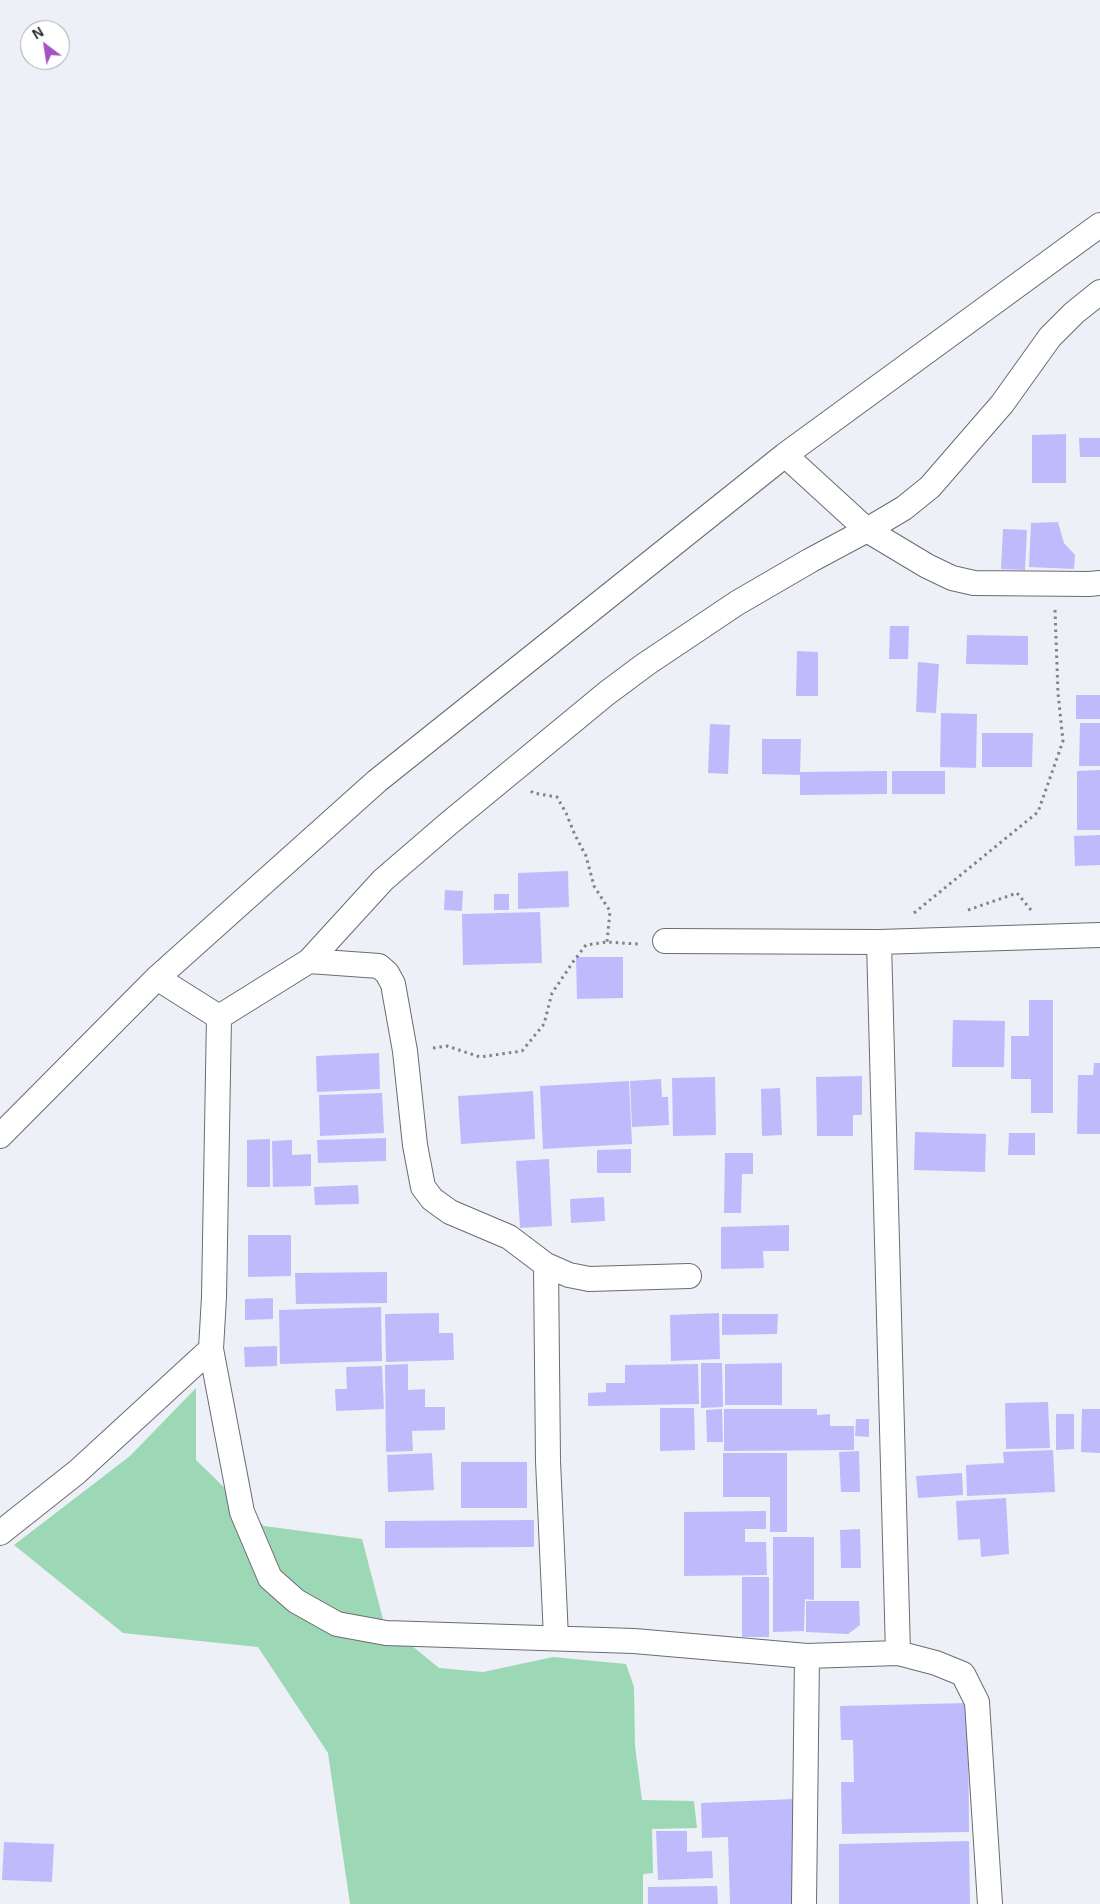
<!DOCTYPE html>
<html>
<head>
<meta charset="utf-8">
<style>
	body { margin:0 }
	#map { position:relative; width:1100px; height:1904px; overflow:hidden; background:#edf0f7; font-family:Helvetica,sans-serif }
	canvas { display:block }
	.north { position:absolute; left:20px; top:20px; width:50px; height:50px; box-sizing:border-box; background:#fff; border:1px solid #a9a9aa; border-radius:50%; rotate:329deg; font-size:14px; font-weight:700; line-height:20px; text-align:center; color:#28292b }
	.north::after { content:''; display:block; margin:auto; width:18px; height:22px; background:#a553c2; clip-path:polygon(50% 0,100% 100%,50% 72%,0 100%) }
</style>
</head>
<body>
<div id="map">
<canvas width="1100" height="1904"></canvas>
<div class="north">N</div>
</div>
<script>
const ctx = document.querySelector('canvas').getContext('2d');
ctx.lineJoin = 'round';
function fillPath(path, color) { ctx.fillStyle = color; ctx.fill(path, 'evenodd'); }
const poly = rows => new Path2D(rows.map(r => 'M' + r).join(''));
function stroke(path, color, width, dash) { ctx.strokeStyle = color; ctx.lineWidth = width; ctx.lineCap = dash ? 'butt' : 'round'; ctx.setLineDash(dash || []); ctx.stroke(path); }
fillPath(poly([
	[196,1388,196,1460,264,1526,362,1539,384,1623,439,1668,483,1672,553,1657,626,1664,634,1687,635,1746,642,1800,694,1801,697,1828,652,1829,653,1873,643,1874,643,1904,350,1904,328,1753,258,1647,123,1633,14,1545,130,1456]
]), '#9cd8b5');
fillPath(poly([
	[1066,434,1066,483,1032,483,1032,435],
	[1079,438,1100,438,1100,457,1080,457],
	[1058,522,1064,543,1075,555,1074,569,1029,567,1031,523],
	[1003,529,1027,530,1025,570,1001,569],
	[890,626,909,626,908,659,889,659],
	[967,635,1028,636,1028,665,966,664],
	[797,651,818,652,818,696,796,696],
	[918,662,939,664,936,713,916,712],
	[1076,695,1100,695,1100,719,1076,719],
	[941,713,977,714,976,768,940,767],
	[1080,723,1100,723,1100,766,1079,766],
	[710,724,730,725,728,774,708,773],
	[982,733,1033,733,1032,767,982,767],
	[762,739,801,739,800,772,887,771,887,794,800,795,800,775,762,774],
	[1100,770,1100,830,1077,830,1077,771],
	[892,771,945,771,945,794,892,794],
	[1100,835,1100,865,1075,866,1074,836],
	[568,871,569,907,518,909,518,873],
	[445,890,463,891,462,911,444,910],
	[494,894,509,894,509,910,494,910],
	[540,912,542,963,463,965,462,914],
	[576,957,623,957,623,998,577,999],
	[1029,1000,1053,1000,1053,1113,1031,1113,1031,1079,1011,1079,1011,1036,1029,1036],
	[953,1020,1005,1021,1004,1067,952,1067],
	[379,1053,380,1089,317,1092,316,1056],
	[1094,1063,1100,1063,1100,1134,1077,1134,1078,1075,1093,1075],
	[862,1076,862,1115,853,1115,853,1136,817,1136,816,1077],
	[715,1077,716,1135,673,1136,672,1078],
	[661,1079,662,1097,668,1097,669,1125,632,1127,630,1081],
	[629,1081,632,1144,543,1149,540,1086],
	[780,1088,782,1135,762,1136,761,1089],
	[533,1091,535,1139,461,1144,458,1096],
	[382,1093,384,1133,320,1136,319,1095],
	[915,1132,986,1134,985,1172,914,1170],
	[1009,1133,1035,1133,1035,1155,1008,1155],
	[386,1138,386,1161,318,1163,317,1140],
	[270,1139,270,1187,247,1187,247,1140],
	[292,1140,292,1155,311,1154,311,1186,273,1187,272,1141],
	[631,1149,631,1173,597,1173,597,1150],
	[725,1153,753,1153,753,1174,742,1174,741,1213,724,1213],
	[549,1159,552,1226,520,1228,516,1161],
	[358,1185,359,1204,315,1205,314,1187],
	[604,1197,605,1221,571,1223,570,1199],
	[789,1225,789,1251,763,1251,764,1268,721,1269,721,1227],
	[248,1235,291,1235,291,1276,248,1277],
	[387,1272,387,1303,296,1304,295,1273],
	[273,1298,273,1319,245,1320,245,1299],
	[381,1307,382,1361,280,1364,279,1310],
	[439,1313,439,1333,453,1333,454,1360,386,1362,385,1314],
	[719,1313,720,1359,671,1361,670,1315],
	[722,1314,778,1314,777,1334,722,1335],
	[277,1346,277,1366,245,1367,244,1347],
	[701,1363,722,1363,723,1407,701,1408],
	[782,1363,782,1405,725,1405,725,1364],
	[408,1364,408,1390,425,1389,425,1407,445,1407,445,1430,412,1431,413,1451,386,1452,385,1365],
	[698,1364,699,1404,588,1406,588,1393,606,1392,606,1383,625,1383,625,1365],
	[382,1366,384,1409,336,1411,335,1389,347,1389,346,1367],
	[1048,1402,1050,1448,1006,1449,1005,1403],
	[660,1408,694,1408,695,1450,660,1451],
	[722,1409,723,1442,707,1442,706,1410],
	[724,1409,817,1409,817,1415,830,1414,830,1426,854,1426,854,1450,724,1451],
	[1082,1409,1100,1409,1100,1453,1081,1452],
	[1056,1414,1074,1414,1074,1449,1056,1450],
	[856,1419,869,1419,869,1437,855,1436],
	[1053,1450,1055,1492,967,1496,966,1465,1004,1463,1003,1452],
	[859,1451,860,1492,841,1492,839,1452],
	[432,1453,434,1490,388,1492,387,1455],
	[723,1453,787,1453,787,1532,770,1532,770,1497,723,1497],
	[461,1462,527,1462,527,1508,461,1508],
	[962,1473,963,1495,918,1498,916,1476],
	[1006,1498,1009,1554,981,1557,980,1539,958,1540,956,1501],
	[766,1511,766,1529,745,1529,745,1542,766,1542,767,1575,684,1576,684,1512],
	[534,1520,534,1547,385,1548,385,1521],
	[860,1529,861,1568,841,1568,840,1530],
	[773,1537,814,1537,814,1600,805,1599,804,1631,773,1632],
	[742,1577,769,1577,769,1637,742,1637],
	[806,1601,859,1601,860,1625,848,1634,806,1632],
	[968,1703,969,1832,842,1834,841,1782,854,1782,853,1740,841,1740,840,1706],
	[794,1799,797,1904,730,1904,728,1837,702,1838,701,1803],
	[656,1831,687,1831,687,1852,712,1851,713,1878,658,1880],
	[969,1841,970,1904,839,1904,839,1844],
	[4,1842,54,1844,52,1882,2,1880],
	[717,1886,718,1904,648,1904,648,1887]
]), '#bebbfd');
const minor = poly([
	[785,455,867,530,927,566,952,578,974,583,1089,584,1100,583],
	[665,941,879,942,1100,935],
	[879,942,898,1653],
	[309,961,379,966,387,973,393,984,405,1051,415,1145,423,1187,432,1199,450,1212,509,1237,546,1265,569,1275,589,1279,689,1276],
	[157,978,219,1017],
	[0,1136,157,978,377,781,785,455,1100,225],
	[546,1265,548,1461,556,1638],
	[211,1349,242,1512,270,1578,296,1601,337,1624,386,1633,634,1641,807,1656,898,1653,936,1663,963,1674,977,1702,990,1904],
	[0,1533,77,1472,211,1349,214,1297,219,1017,309,961,383,880,448,824,607,693,646,664,737,603,811,560,867,530,904,508,930,487,1002,404,1050,337,1074,313,1100,292],
	[804,1904,807,1656]
]);
stroke(minor, '#6a6c73', 26);
stroke(poly([
	[531,791,533,793,557,797,566,813,575,835,586,856,594,886,610,911,607,942],
	[968,910,1017,893,1031,910],
	[914,913,1038,812,1063,741,1058,693,1055,610],
	[433,1048,447,1046,480,1057,522,1051,544,1024,552,993,573,962,586,945,607,942,638,944]
]), '#828388', 3, [2.5, 4]);
stroke(minor, '#fff', 24);
</script>
</body>
</html>
